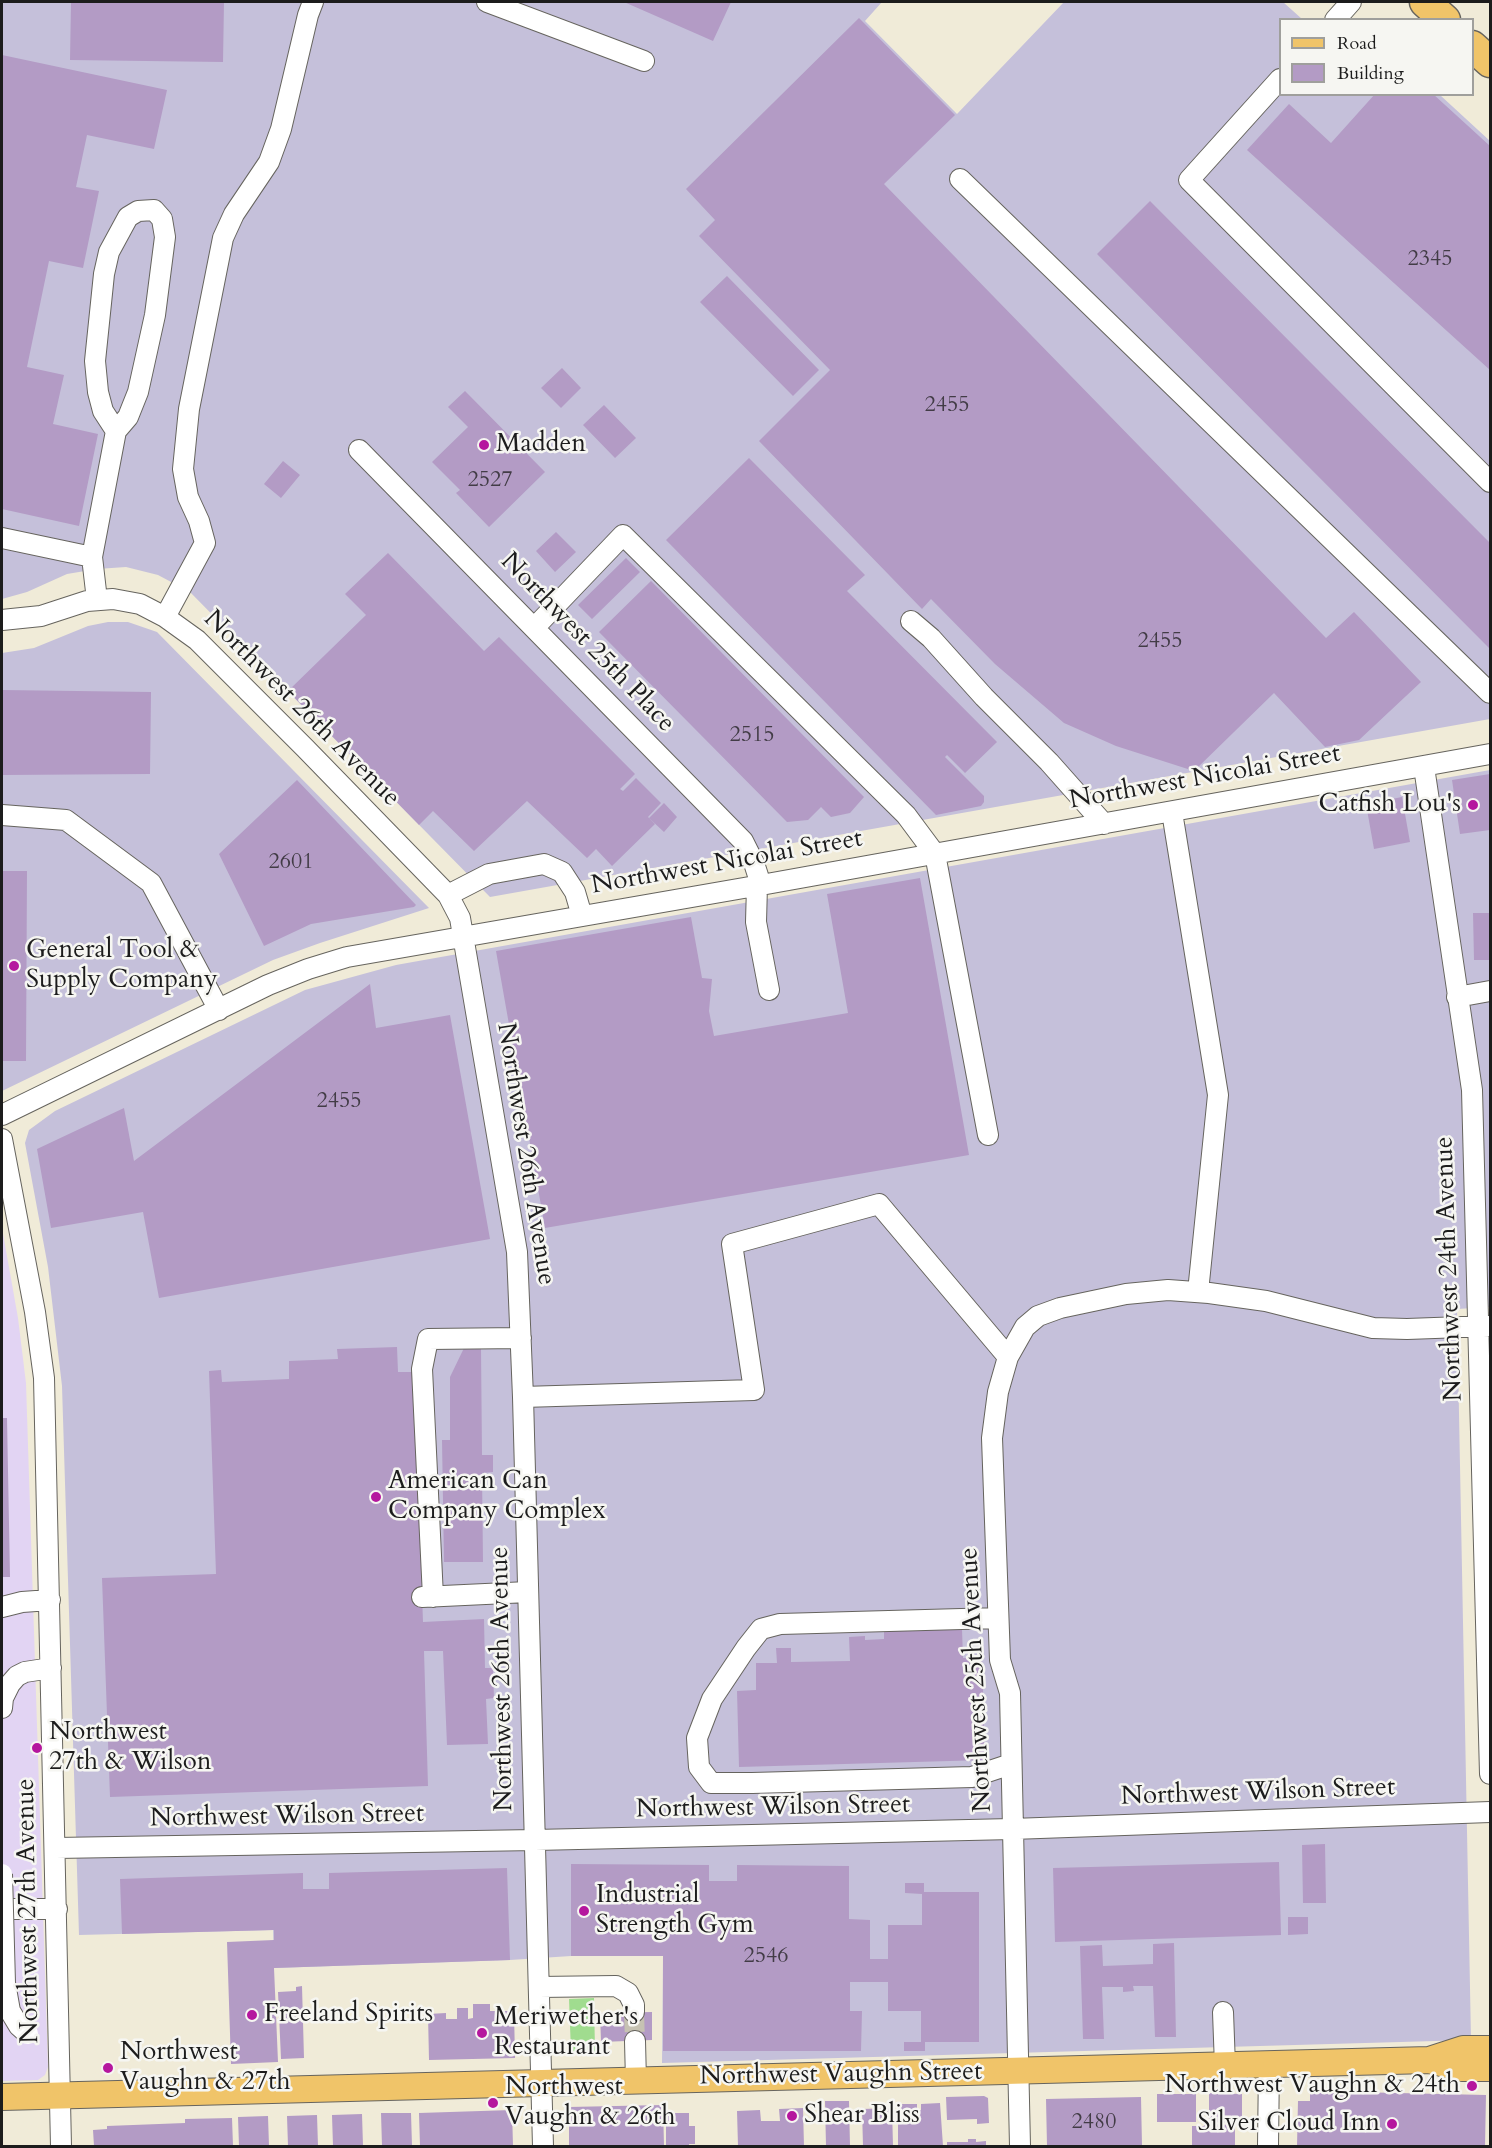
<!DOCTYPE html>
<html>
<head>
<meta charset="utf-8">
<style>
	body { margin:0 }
	#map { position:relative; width:1492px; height:2148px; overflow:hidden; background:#f0ebd8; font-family:Cardo,serif }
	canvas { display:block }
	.frame { position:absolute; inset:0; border:3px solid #1c1c1c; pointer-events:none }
	.legend { position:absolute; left:1279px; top:18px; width:195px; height:78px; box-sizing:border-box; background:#f6f6f2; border:2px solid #9f9f9c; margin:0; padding:8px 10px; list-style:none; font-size:18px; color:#1c1c1c }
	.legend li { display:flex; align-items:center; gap:12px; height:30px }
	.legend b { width:30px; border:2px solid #9f9f9c }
</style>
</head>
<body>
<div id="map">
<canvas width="1492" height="2148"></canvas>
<div class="frame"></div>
<ul class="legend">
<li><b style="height:8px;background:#f0c469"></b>Road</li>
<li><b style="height:16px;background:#b39bc5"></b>Building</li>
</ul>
</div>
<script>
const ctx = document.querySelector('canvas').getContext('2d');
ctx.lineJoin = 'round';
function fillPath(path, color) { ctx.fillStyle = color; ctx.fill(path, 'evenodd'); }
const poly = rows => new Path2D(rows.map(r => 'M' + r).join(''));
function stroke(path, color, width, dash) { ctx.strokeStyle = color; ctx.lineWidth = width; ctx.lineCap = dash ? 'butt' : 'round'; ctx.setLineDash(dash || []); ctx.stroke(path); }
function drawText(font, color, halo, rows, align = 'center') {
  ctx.font = font + ' Cardo,serif'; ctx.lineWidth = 5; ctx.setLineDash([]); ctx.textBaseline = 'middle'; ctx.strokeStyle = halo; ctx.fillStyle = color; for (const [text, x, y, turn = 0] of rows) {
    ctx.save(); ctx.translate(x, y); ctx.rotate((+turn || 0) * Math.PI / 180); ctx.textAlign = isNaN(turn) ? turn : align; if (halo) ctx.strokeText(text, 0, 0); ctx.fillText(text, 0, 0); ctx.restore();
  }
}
fillPath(poly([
	[2,1228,18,1318,26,1383,48,2067,45,2075,38,2080,2,2081]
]), '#e2d4f3');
fillPath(poly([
	[2,2,882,2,865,21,957,114,1064,2,1283,2,1302,19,1280,20,1280,94,1440,95,1490,141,1490,719,490,897,190,592,158,575,126,567,97,569,67,574,27,592,2,599],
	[108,622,128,622,157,632,429,908,320,943,273,960,2,1091,2,653,34,648,88,626],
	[1490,770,1490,1307,1457,1309,1471,2040,662,2063,663,1956,571,1956,510,1960,274,1968,273,1930,79,1935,62,1386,48,1267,25,1143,29,1130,55,1111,305,990,396,965]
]), '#c5c0da');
fillPath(poly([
	[594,1998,595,2052,571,2052,569,1999]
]), '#a0dc8f');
fillPath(poly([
	[71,2,224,2,223,62,70,60],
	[624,2,731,2,713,41],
	[859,18,955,115,884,184,1326,638,1354,612,1421,682,1359,740,1325,747,1274,693,1194,771,1116,746,1064,723,995,664,931,599,922,609,759,441,830,370,699,236,715,220,686,189],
	[2,55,167,90,154,149,87,135,76,187,99,191,83,268,49,261,27,367,64,375,53,424,98,434,79,526,2,509],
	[1375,94,1433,94,1490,146,1490,370,1247,150,1289,104,1331,143],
	[1150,201,1490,543,1490,649,1097,254],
	[727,276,819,370,793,396,700,302],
	[562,368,581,388,561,408,541,388],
	[465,391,545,472,489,527,456,493,460,490,432,462,468,427,448,407],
	[604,405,636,438,615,458,583,425],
	[749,458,865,575,847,591,997,742,965,773,947,755,945,757,984,796,984,802,981,806,936,815,666,540],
	[283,461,300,475,281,498,264,484],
	[556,532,576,552,555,572,536,551],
	[388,553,484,651,499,637,635,774,620,789,623,791,636,778,661,803,648,817,655,824,612,866,596,849,587,858,527,801,474,851,433,811,419,825,288,691,366,615,345,594],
	[626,558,640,572,592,619,578,605],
	[651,581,864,797,850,813,831,817,821,807,808,820,787,822,599,632],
	[2,690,151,692,150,774,2,775],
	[1490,774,1490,830,1460,834,1452,780],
	[297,780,416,905,414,907,311,924,264,946,219,854],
	[1402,797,1410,842,1374,849,1366,804],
	[664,803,677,817,664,832,649,818],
	[2,871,27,871,26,1061,2,1061],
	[920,878,969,1155,545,1228,496,951,691,917,702,978,712,979,709,1011,714,1036,848,1013,827,894],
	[1473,913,1490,913,1490,960,1474,960],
	[370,984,376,1028,450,1015,490,1239,159,1298,143,1212,51,1228,37,1149,124,1108,134,1161],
	[397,1347,398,1372,414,1372,423,1622,484,1619,485,1668,493,1668,494,1698,486,1699,488,1744,447,1745,443,1651,424,1651,428,1786,110,1797,102,1578,216,1574,209,1371,221,1370,222,1382,289,1379,289,1361,338,1359,337,1349],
	[464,1348,481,1348,482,1455,493,1455,493,1472,482,1473,483,1562,444,1562,442,1440,450,1440,450,1377],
	[2,1418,7,1418,10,1577,2,1577],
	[962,1629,963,1658,982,1657,985,1760,739,1767,737,1691,756,1690,756,1663,777,1663,776,1648,791,1648,791,1662,850,1661,849,1637,865,1636,865,1640,884,1639,884,1631],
	[1325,1844,1326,1903,1303,1903,1302,1845],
	[1279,1862,1281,1935,1055,1942,1053,1868],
	[571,1864,709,1865,709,1881,737,1881,737,1865,849,1866,849,1919,870,1920,870,1959,888,1959,888,1925,922,1925,922,1894,905,1893,905,1883,924,1883,924,1892,979,1892,979,2042,925,2042,925,2051,904,2051,904,2042,921,2042,921,2011,888,2011,888,1982,850,1982,850,2011,862,2011,861,2051,663,2051,663,1956,571,1956],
	[507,1868,510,1960,274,1968,278,2062,231,2064,227,1942,274,1940,274,1930,122,1934,120,1879,303,1873,303,1889,329,1889,329,1873],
	[1288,1917,1308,1917,1308,1934,1288,1935],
	[1174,1943,1176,2037,1155,2037,1153,1986,1133,1986,1134,1991,1123,1992,1123,1987,1102,1987,1104,2039,1083,2039,1080,1946,1102,1945,1103,1966,1153,1964,1153,1944],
	[302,1986,304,2058,281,2059,278,1992,296,1991,296,1987],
	[473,2004,490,2004,490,2011,514,2011,515,2058,429,2060,428,2014,446,2013,446,2019,457,2019,457,2008,468,2008,468,2019,473,2018],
	[652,2012,652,2040,601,2042,600,2013],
	[1310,2091,1486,2095,1485,2146,1297,2146,1298,2101,1310,2101],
	[1209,2093,1242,2094,1242,2123,1209,2122],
	[1157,2094,1196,2094,1196,2122,1157,2122],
	[984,2096,988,2098,989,2123,977,2124,977,2119,947,2120,946,2097],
	[1141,2097,1142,2146,1047,2146,1046,2099],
	[825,2101,849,2101,850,2146,826,2146],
	[940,2103,943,2146,898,2146,898,2104,917,2104,917,2110,921,2110,921,2104],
	[663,2105,664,2146,569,2146,569,2107],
	[803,2108,804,2146,780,2146,780,2145,738,2146,737,2111,760,2110,761,2121,780,2121,779,2109],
	[892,2108,893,2146,863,2146,862,2109],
	[512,2110,513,2146,420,2146,419,2113],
	[381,2113,411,2113,412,2146,382,2146],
	[666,2113,689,2113,689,2126,695,2126,695,2144,689,2144,689,2146,666,2146],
	[362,2114,363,2146,333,2146,332,2115],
	[317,2115,318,2146,288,2146,287,2116],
	[268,2116,269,2146,239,2146,238,2117],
	[232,2118,233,2146,94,2146,93,2130,107,2129,107,2126,185,2123,185,2119],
	[1204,2124,1235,2125,1235,2146,1192,2145,1192,2126,1204,2126],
	[968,2139,976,2139,976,2142,986,2141,986,2146,947,2146,947,2142,968,2142]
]), '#b39bc5');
stroke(poly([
	[634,2012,635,2041]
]), '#c6c2b2', 20, [20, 10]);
const minor = poly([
	[487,2,644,61],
	[1335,20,1351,2],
	[1280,79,1189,180,1490,482],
	[960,179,1490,693],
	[359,450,743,841,754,863,761,885],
	[2,538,92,557,97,600],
	[92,557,116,431,103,411,98,392,95,361,104,274,109,252,128,217,138,211,154,210,162,219,165,237,155,315,138,392,128,417,116,431],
	[165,617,205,543,199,521,188,497,183,469,189,409,223,238,234,214,269,162,281,129,308,15,313,2],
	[2,620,41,616,87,601,113,599,140,604,165,617,197,640,305,748,448,895,460,918,517,1252,523,1397,543,2146],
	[911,621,931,638,984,697,1049,762,1104,824],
	[534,628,623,535,906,815,935,854,988,1135],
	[1424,767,1472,1090,1490,1774],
	[1172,812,1218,1095,1198,1292],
	[2,815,66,820,151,883,219,1010],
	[757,886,756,922,769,990],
	[448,895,489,874,544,864,562,872,575,892,582,916],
	[1457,997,1490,991],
	[2,1115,268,985,308,969,347,957,761,885,1490,754],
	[2,1139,35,1312,44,1378,61,2146],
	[523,1397,754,1390,732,1244,879,1204,1008,1357],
	[422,1597,528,1592],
	[433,1597,422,1369,428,1339,521,1338],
	[2,1607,22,1602,50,1600],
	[998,1618,780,1624,761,1629,746,1648,712,1699,697,1738,699,1767,711,1783,752,1783,972,1777,1011,1764],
	[2,1708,3,1698,10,1684,17,1676,25,1672,51,1668],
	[56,1848,535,1840,1012,1829,1490,1812],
	[9,1909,57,1909],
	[539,1987,616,1986,628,1993,634,2005,634,2012],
	[1223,2012,1225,2066],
	[635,2041,636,2081],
	[1020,2146,1010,1693,1000,1660,992,1438,998,1392,1008,1357,1025,1327,1038,1316,1060,1308,1126,1294,1168,1290,1209,1293,1266,1301,1373,1328,1407,1329,1490,1326],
	[1268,2146,1269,2064]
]);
const major = poly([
	[1429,2060,1463,2049,1490,2049],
	[2,2097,1429,2060,1462,2068,1490,2068]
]);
const highway = poly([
	[1425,2,1445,20],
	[1472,46,1490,62]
]);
stroke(minor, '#66645e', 22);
stroke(major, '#66645e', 28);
stroke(highway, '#66645e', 33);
stroke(minor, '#fff', 20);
stroke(major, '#f0c469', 26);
stroke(highway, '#f0c469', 30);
const minorBridge = poly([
	[2,1874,5,1983,10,2011,19,2026,28,2034]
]);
stroke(minorBridge, '#66645e', 22, []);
stroke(minorBridge, '#fff', 20);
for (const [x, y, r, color] of [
	[484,445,6,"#b5179e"],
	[1473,805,6,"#b5179e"],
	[14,966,6,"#b5179e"],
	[376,1497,6,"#b5179e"],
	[37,1748,6,"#b5179e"],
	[584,1911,6,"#b5179e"],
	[252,2015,6,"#b5179e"],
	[482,2033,6,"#b5179e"],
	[108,2068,6,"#b5179e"],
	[1472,2086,6,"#b5179e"],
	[493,2103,6,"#b5179e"],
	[792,2116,6,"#b5179e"],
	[1392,2124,6,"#b5179e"]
]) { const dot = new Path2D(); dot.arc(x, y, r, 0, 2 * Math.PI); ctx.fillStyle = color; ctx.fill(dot); stroke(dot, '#f6f6f2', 2); }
drawText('22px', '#423c46', null, [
	["2345",1430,260],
	["2455",947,406],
	["2527",490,481],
	["2455",1160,642],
	["2515",752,736],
	["2601",291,863],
	["2455",339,1102],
	["2546",766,1957],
	["2480",1094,2123]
]);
drawText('26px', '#1c1c1c', '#f6f6f2', [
	["Madden",496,445],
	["Catfish Lou's",1461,805,"right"],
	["General Tool &",26,951],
	["Supply Company",26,981],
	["American Can",388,1482],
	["Company Complex",388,1512],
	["Northwest",49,1733],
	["27th & Wilson",49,1763],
	["Industrial",596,1896],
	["Strength Gym",596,1926],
	["Freeland Spirits",264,2015],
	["Meriwether's",494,2018],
	["Restaurant",494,2048],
	["Northwest",120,2053],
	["Vaughn & 27th",120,2083],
	["Northwest Vaughn & 24th",1460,2086,"right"],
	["Northwest",505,2088],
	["Vaughn & 26th",505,2118],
	["Shear Bliss",804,2116],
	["Silver Cloud Inn",1380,2124,"right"]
], 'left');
drawText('26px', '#1c1c1c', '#f6f6f2', [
	["Northwest 25th Place",587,643,46],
	["Northwest 26th Avenue",301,709,45],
	["Northwest Nicolai Street",1205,778,-10],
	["Northwest Nicolai Street",727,863,-10],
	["Northwest 26th Avenue",525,1154,81],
	["Northwest 24th Avenue",1450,1269,-92],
	["Northwest 26th Avenue",503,1679,-91],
	["Northwest 25th Avenue",977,1680,-93],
	["Northwest Wilson Street",1258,1793,-2],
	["Northwest Wilson Street",773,1808,-1],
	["Northwest Wilson Street",287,1817,-1],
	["Northwest 27th Avenue",29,1911,-91],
	["Northwest Vaughn Street",841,2075,-1]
]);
</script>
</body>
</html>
